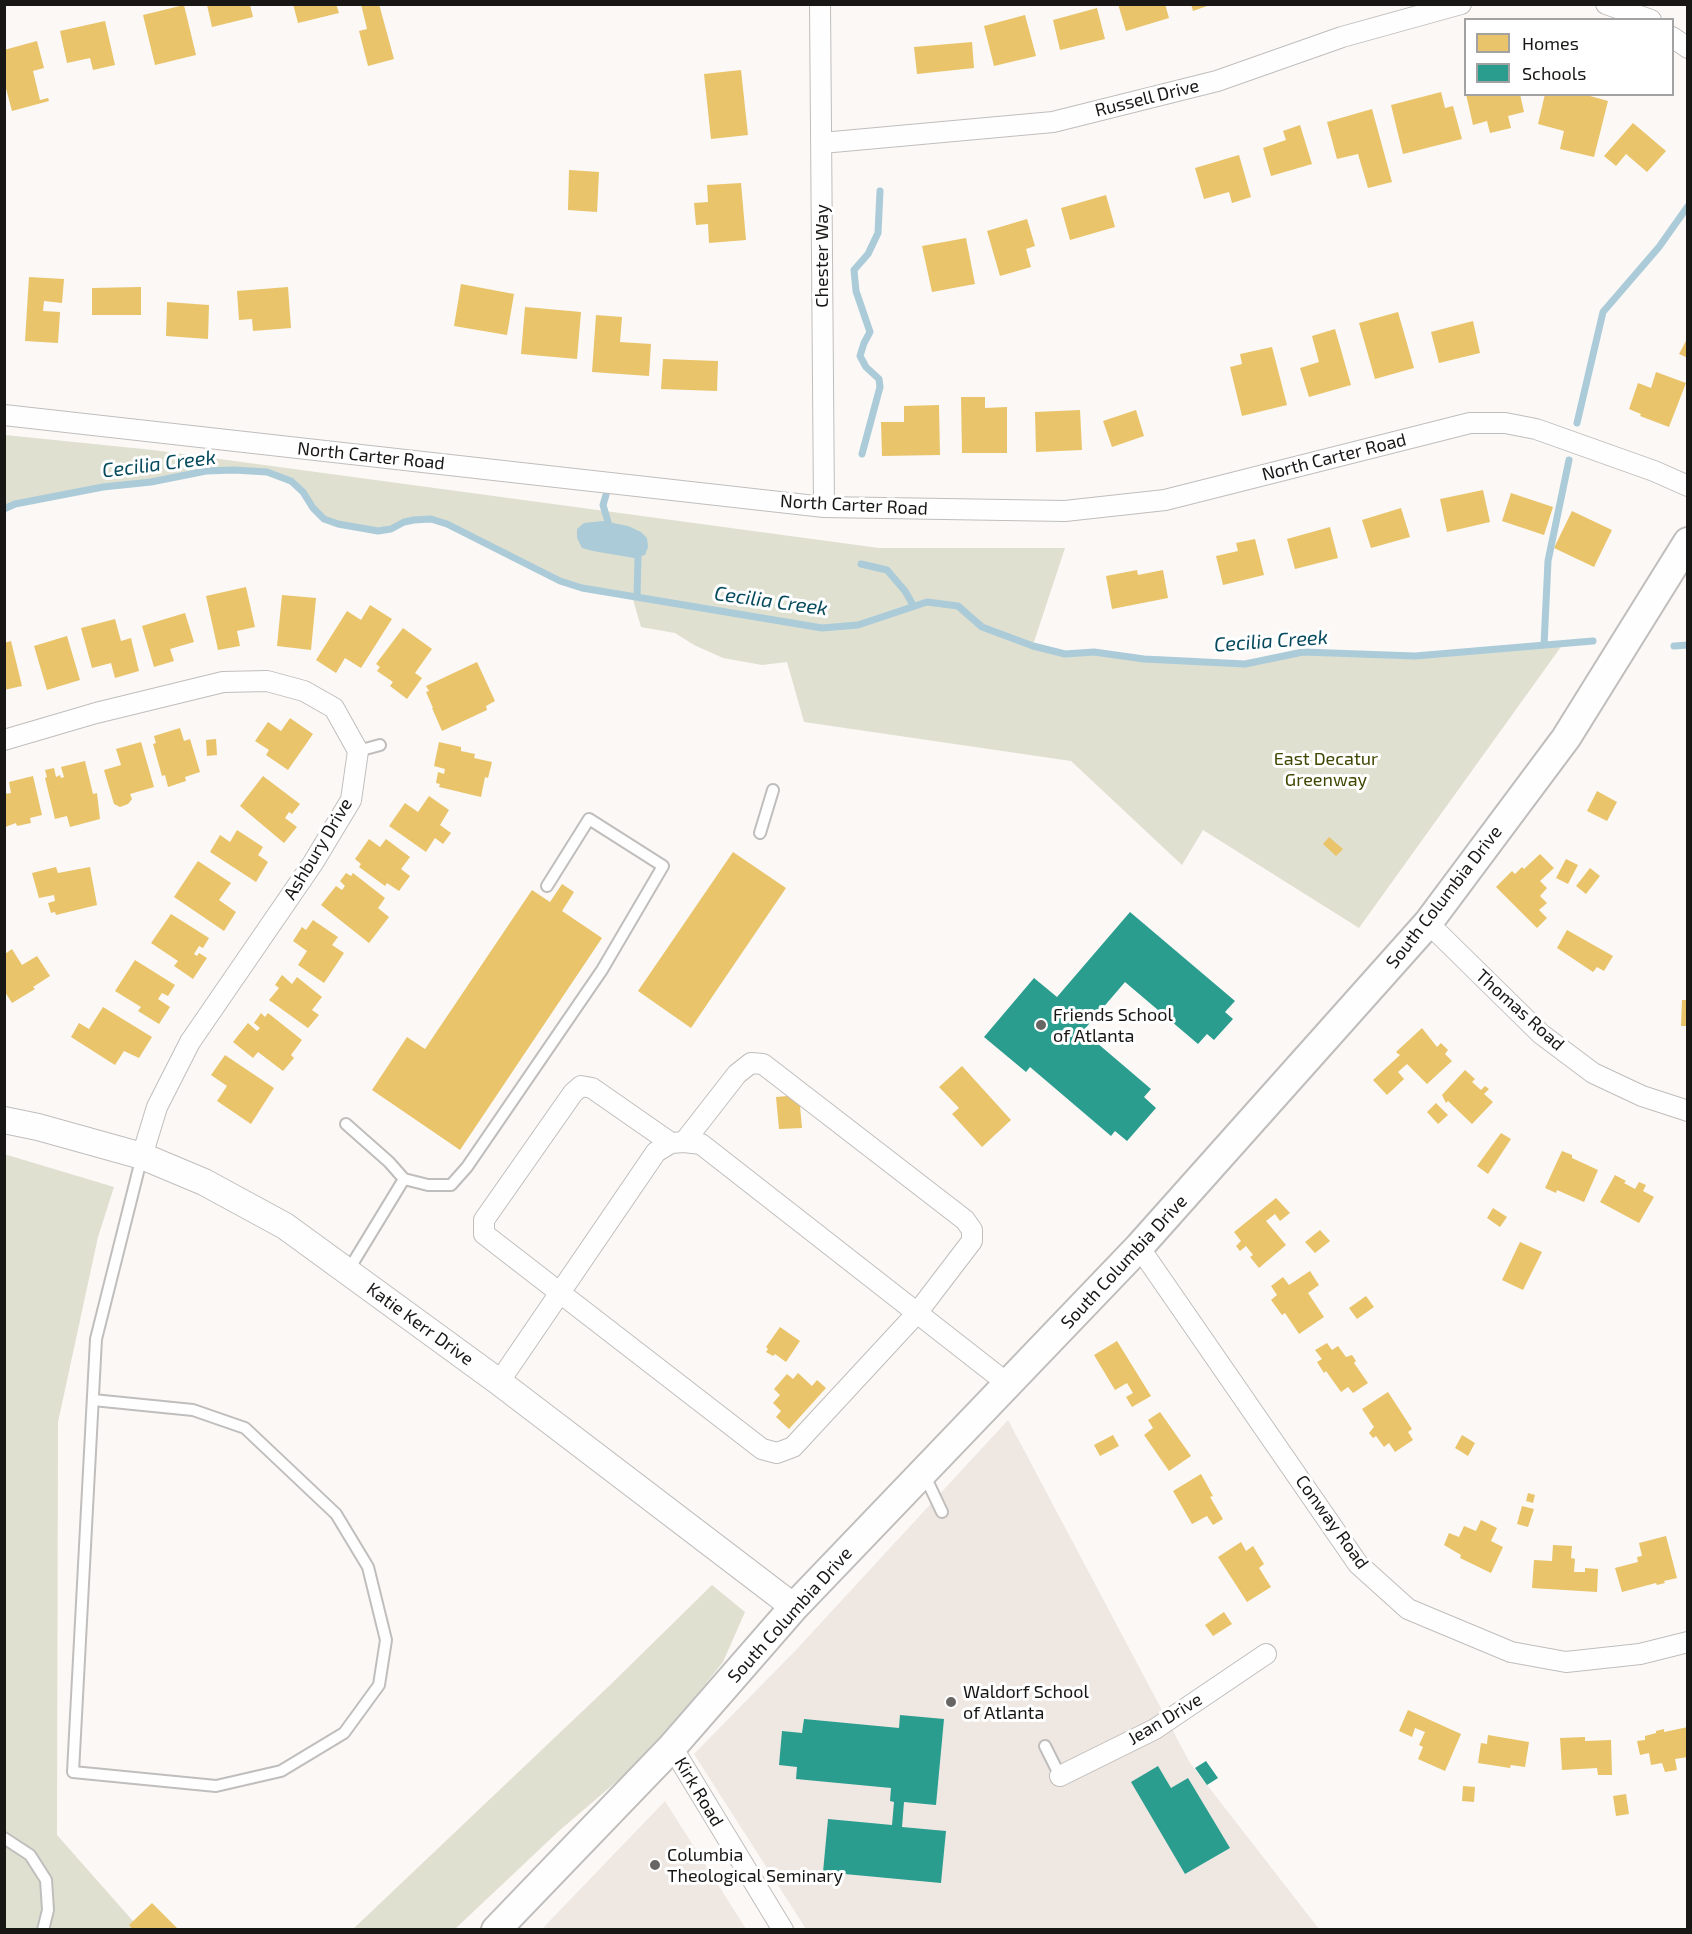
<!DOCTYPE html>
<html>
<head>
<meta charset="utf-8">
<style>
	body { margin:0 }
	#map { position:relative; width:1692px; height:1934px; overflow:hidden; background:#fbf8f6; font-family:"Exo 2",sans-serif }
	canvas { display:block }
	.frame { position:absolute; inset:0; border:6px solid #191716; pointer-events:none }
	.legend { position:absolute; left:1464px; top:18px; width:210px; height:78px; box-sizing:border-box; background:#fff; border:2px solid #a3a2a2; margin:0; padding:8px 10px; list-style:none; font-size:18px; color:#191716 }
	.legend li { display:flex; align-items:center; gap:12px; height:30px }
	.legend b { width:30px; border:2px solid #a3a2a2 }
</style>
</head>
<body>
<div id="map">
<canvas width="1692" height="1934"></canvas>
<div class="frame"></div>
<ul class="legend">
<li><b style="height:16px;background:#e9c46a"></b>Homes</li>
<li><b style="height:16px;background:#2a9d8f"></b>Schools</li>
</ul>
</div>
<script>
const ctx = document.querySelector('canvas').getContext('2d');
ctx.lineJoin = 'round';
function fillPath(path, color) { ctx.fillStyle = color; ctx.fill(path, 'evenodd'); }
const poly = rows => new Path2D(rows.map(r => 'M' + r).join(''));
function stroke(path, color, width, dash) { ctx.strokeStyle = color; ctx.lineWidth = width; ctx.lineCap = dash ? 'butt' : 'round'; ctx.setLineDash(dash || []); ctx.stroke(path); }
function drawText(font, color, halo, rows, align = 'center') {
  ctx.font = font + ' "Exo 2",sans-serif'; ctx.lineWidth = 6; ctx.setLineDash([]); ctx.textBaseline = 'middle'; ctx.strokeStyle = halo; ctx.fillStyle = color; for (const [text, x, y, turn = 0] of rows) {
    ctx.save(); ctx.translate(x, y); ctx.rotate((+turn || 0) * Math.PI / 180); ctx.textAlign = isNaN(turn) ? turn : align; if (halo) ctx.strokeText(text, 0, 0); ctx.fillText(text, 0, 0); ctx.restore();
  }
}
fillPath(poly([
	[1008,1420,1190,1763,1319,1929,806,1929,694,1754,795,1651],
	[665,1801,746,1929,542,1929]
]), '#efe7e2');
fillPath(poly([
	[5,435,153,450,879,548,1065,548,1033,645,1065,654,1094,652,1114,653,1144,659,1245,664,1303,652,1415,656,1563,644,1359,928,1203,830,1182,865,1071,761,804,722,787,662,762,665,723,658,694,645,675,633,641,627,632,596,582,588,560,581,447,524,431,519,414,520,404,522,391,529,378,531,338,524,324,519,313,508,304,491,291,481,267,472,234,470,206,471,151,482,103,487,15,504,5,509],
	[4,1154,114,1187,98,1237,58,1422,57,1835,140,1929,5,1929],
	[712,1585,745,1612,723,1662,650,1753,560,1830,455,1929,352,1930,609,1686]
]), '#dfe0d0');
fillPath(poly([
	[603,521,628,526,641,532,647,538,648,547,645,555,634,558,593,551,582,548,577,538,577,529,584,523]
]), '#abcbd8');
fillPath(poly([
	[293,4,336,4,339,13,298,23],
	[361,4,379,4,394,59,368,66,359,31,367,29],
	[1118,4,1165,4,1169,18,1126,31],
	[1191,4,1210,4,1210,5,1193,11],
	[184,5,196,55,155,65,143,15],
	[207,5,250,5,253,17,212,27],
	[1097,8,1105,39,1060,50,1053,20],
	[1025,15,1036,56,994,66,984,26],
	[105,21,115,65,93,70,90,58,67,63,60,31],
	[37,41,44,68,33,71,40,100,48,98,49,101,12,111,4,81,4,50],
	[972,42,974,68,917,74,914,47],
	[741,70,748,135,711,139,704,74],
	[1441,92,1445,108,1453,106,1462,139,1403,154,1391,105],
	[1466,94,1520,94,1524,112,1508,116,1511,128,1490,133,1487,121,1473,125],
	[1545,94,1583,94,1608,101,1594,157,1560,149,1564,131,1538,124],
	[1372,109,1392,182,1368,188,1358,154,1337,159,1327,122],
	[1633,123,1666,151,1647,172,1626,154,1616,166,1604,156],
	[1300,125,1312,164,1271,176,1263,148,1286,140,1283,131],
	[1239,155,1251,197,1232,203,1229,192,1204,199,1195,168],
	[569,170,599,172,597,212,568,210],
	[741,183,746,240,709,243,708,224,696,225,694,203,708,202,707,185],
	[1106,195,1115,227,1070,240,1061,208],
	[1027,219,1035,246,1026,249,1031,267,1000,276,987,231],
	[966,238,975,284,932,292,922,246],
	[29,277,64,279,62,303,44,301,43,311,60,312,58,343,25,341],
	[461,284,514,294,507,335,454,326],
	[141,287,141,315,92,315,92,288],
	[288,287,291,328,253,331,252,319,239,320,237,291],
	[167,302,209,305,208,339,166,336],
	[525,307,581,312,577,359,521,354],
	[1398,312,1414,368,1375,379,1359,323],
	[596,315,622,317,620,342,651,344,649,376,592,372],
	[1473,321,1480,353,1439,363,1431,332],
	[1335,329,1351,385,1309,397,1300,368,1319,362,1312,336],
	[1688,337,1688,358,1679,354],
	[1272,347,1287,405,1242,416,1230,367,1242,364,1240,354],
	[663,359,718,361,717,391,661,389],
	[1656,372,1686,383,1669,427,1640,416,1641,414,1629,409,1638,383,1651,388],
	[961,397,985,397,985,408,1007,407,1007,453,962,453],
	[939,405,940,455,882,456,881,422,904,422,904,406],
	[1080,410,1082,450,1036,452,1035,412],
	[1136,410,1144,436,1112,447,1103,421],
	[1483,490,1490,522,1447,532,1440,499],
	[1511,493,1553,507,1544,535,1502,521],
	[1401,508,1410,537,1371,548,1362,520],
	[1572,511,1612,530,1594,567,1554,548],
	[1330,527,1338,558,1295,569,1287,539],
	[1255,539,1264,575,1223,585,1216,556,1238,551,1236,543],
	[1137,570,1138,575,1163,570,1168,598,1112,609,1106,576],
	[246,587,255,627,237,631,240,646,218,650,206,596],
	[282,595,316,598,311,650,277,646],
	[370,605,392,619,361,668,345,658,336,673,316,660,347,611,361,620],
	[185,613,194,642,170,649,174,661,154,667,142,626],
	[115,619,121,641,131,638,139,671,115,678,111,663,92,668,81,628],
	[403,628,432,649,415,673,422,678,407,699,390,686,393,682,377,671,380,667,376,664],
	[67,636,80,680,47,690,34,646],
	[11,641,22,686,4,690,4,643],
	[477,662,495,701,486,706,487,710,442,731,432,708,433,708,426,692,429,691,426,686],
	[290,718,313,734,288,770,266,755,269,750,255,741,268,722,281,731],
	[180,728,184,741,190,739,200,772,185,777,186,781,168,787,165,775,162,776,153,744,156,743,154,736],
	[216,739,217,755,207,756,206,740],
	[141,742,154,787,130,794,132,799,128,804,120,807,114,804,104,770,121,765,116,749],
	[439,742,461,747,461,751,475,754,474,758,492,762,488,778,485,777,481,797,439,787,440,784,436,783,438,772,444,774,445,769,434,766],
	[85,761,93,794,97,793,100,819,70,827,67,816,55,819,45,778,47,777,45,770,54,768,56,777,60,775,61,778,64,777,61,767],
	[33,776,42,815,30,818,31,823,17,826,16,823,5,827,4,794,11,793,9,782],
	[263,776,300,804,292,814,289,812,285,818,297,827,284,843,240,806],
	[1597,791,1617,802,1607,821,1587,811],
	[429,796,449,810,440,825,451,833,443,844,435,838,426,852,389,826,405,803,418,812],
	[237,830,263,847,258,855,268,862,256,882,210,852,220,835,230,842],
	[1329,837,1343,849,1336,856,1323,844],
	[369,839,380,847,386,839,410,857,401,869,410,876,399,891,387,883,385,886,359,867,361,864,355,859],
	[733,852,786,888,691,1028,638,991],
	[1540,854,1554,868,1540,881,1547,888,1540,896,1547,903,1539,910,1547,918,1537,928,1496,887,1512,871,1515,874,1522,867,1524,869],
	[1566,859,1578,865,1568,884,1556,878],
	[198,861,231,883,219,900,236,912,224,931,174,897],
	[56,867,58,873,90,867,97,905,56,915,55,912,51,913,48,903,55,901,54,895,39,898,32,873],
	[1590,868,1600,876,1586,894,1576,886],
	[346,873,351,876,353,873,385,898,378,908,389,917,369,943,321,905,336,886,342,890,345,886,340,881],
	[562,884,574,892,562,911,602,938,460,1150,372,1090,407,1037,425,1049,532,890,550,902],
	[171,914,209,938,203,948,199,946,194,954,197,956,199,953,207,958,193,979,174,966,178,961,151,943],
	[313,920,338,937,332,945,344,953,324,983,298,965,307,951,293,941,302,927,306,930],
	[1567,930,1613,956,1604,971,1597,967,1593,972,1557,948],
	[12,949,22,965,37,956,50,976,33,987,35,989,12,1003,5,992,5,954],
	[135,960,175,985,168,996,162,993,158,999,170,1007,159,1024,138,1011,141,1007,115,991],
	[282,975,292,984,297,977,322,997,312,1010,319,1015,308,1028,269,1000,279,988,275,985],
	[1682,1000,1688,1000,1688,1026,1681,1026],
	[103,1007,152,1037,139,1058,124,1051,115,1065,71,1037,79,1023,89,1029],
	[261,1013,265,1017,268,1013,302,1040,291,1055,294,1058,283,1071,258,1052,253,1058,233,1042,248,1023,257,1031,260,1028,254,1023],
	[1422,1028,1437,1047,1441,1043,1448,1050,1445,1054,1452,1061,1427,1084,1407,1064,1398,1072,1404,1079,1387,1095,1373,1080,1400,1055,1396,1052],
	[225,1055,274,1088,251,1124,217,1101,227,1086,211,1075],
	[962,1066,1011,1120,982,1147,952,1114,959,1108,939,1087],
	[1465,1070,1475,1079,1472,1082,1481,1090,1485,1086,1489,1089,1484,1094,1493,1102,1472,1124,1448,1101,1446,1103,1442,1095],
	[799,1095,802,1128,779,1129,776,1097],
	[1436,1103,1448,1115,1438,1124,1427,1112],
	[1501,1133,1511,1139,1488,1174,1477,1166],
	[1562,1151,1572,1155,1572,1158,1598,1170,1584,1202,1557,1190,1556,1193,1545,1188],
	[1615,1175,1626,1181,1624,1183,1635,1189,1639,1182,1646,1185,1643,1191,1654,1197,1639,1223,1600,1202],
	[1276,1198,1290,1213,1280,1221,1275,1214,1266,1221,1286,1245,1259,1268,1250,1257,1253,1255,1246,1246,1240,1251,1236,1246,1241,1241,1234,1232],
	[1493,1208,1507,1217,1500,1227,1487,1218],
	[1320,1230,1330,1241,1315,1253,1305,1242],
	[1520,1242,1542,1252,1523,1290,1502,1280],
	[1310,1271,1319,1285,1308,1293,1324,1317,1299,1334,1285,1313,1282,1315,1271,1300,1277,1295,1271,1286,1283,1277,1289,1285],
	[1366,1296,1374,1307,1357,1319,1349,1308],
	[780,1327,800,1341,786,1362,775,1354,773,1356,766,1352,768,1349,766,1347],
	[1117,1341,1151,1396,1132,1407,1126,1397,1133,1393,1127,1383,1115,1390,1094,1355],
	[1327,1343,1332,1350,1338,1346,1346,1357,1352,1355,1356,1361,1354,1363,1368,1383,1353,1393,1348,1387,1341,1392,1326,1371,1324,1373,1317,1362,1322,1359,1315,1350],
	[798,1373,812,1386,817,1380,826,1388,789,1429,776,1417,781,1411,773,1403,780,1395,774,1389,787,1374,793,1379],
	[1388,1392,1412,1429,1408,1432,1413,1440,1395,1452,1389,1443,1384,1447,1376,1436,1373,1438,1369,1433,1374,1427,1362,1409],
	[1160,1412,1191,1456,1169,1471,1144,1435,1153,1428,1148,1420],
	[1113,1435,1119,1446,1100,1456,1094,1445],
	[1462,1435,1475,1443,1468,1456,1455,1448],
	[1201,1474,1213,1496,1210,1497,1223,1519,1213,1525,1207,1516,1192,1524,1173,1491],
	[1528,1493,1535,1495,1533,1503,1526,1501],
	[1522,1506,1534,1509,1528,1527,1517,1524],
	[1481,1520,1497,1528,1491,1541,1503,1547,1491,1573,1460,1558,1461,1555,1444,1545,1449,1533,1459,1537,1464,1526,1476,1531],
	[1666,1536,1677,1578,1664,1581,1665,1583,1657,1585,1656,1583,1622,1592,1615,1568,1638,1562,1637,1557,1642,1556,1639,1543],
	[1241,1542,1246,1551,1253,1546,1264,1564,1259,1568,1271,1587,1247,1602,1218,1557],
	[1553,1545,1572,1546,1571,1558,1575,1559,1574,1572,1585,1572,1585,1568,1598,1569,1597,1592,1532,1588,1534,1560,1552,1561],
	[1224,1612,1232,1624,1213,1636,1205,1625],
	[1408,1710,1461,1734,1445,1771,1418,1759,1423,1747,1419,1745,1425,1732,1415,1728,1412,1737,1399,1731],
	[1688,1727,1688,1757,1675,1759,1677,1770,1665,1772,1662,1763,1651,1765,1649,1753,1640,1755,1637,1741,1645,1740,1645,1736,1656,1733,1656,1731,1664,1729,1664,1732],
	[1488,1735,1529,1742,1525,1767,1511,1765,1510,1768,1478,1763,1481,1743,1487,1744],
	[1585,1737,1585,1741,1611,1740,1612,1775,1598,1775,1597,1768,1562,1770,1560,1738],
	[1463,1786,1475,1787,1474,1802,1462,1801],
	[1626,1794,1629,1814,1616,1816,1613,1796],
	[152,1903,179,1930,133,1930,129,1925]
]), '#e9c46a');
fillPath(poly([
	[1130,912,1235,1001,1225,1012,1233,1019,1214,1040,1207,1034,1198,1044,1125,982,1083,1031,1151,1089,1144,1097,1156,1108,1127,1141,1115,1131,1111,1136,1030,1067,1026,1072,984,1037,1034,978,1057,997],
	[900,1715,944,1719,936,1805,904,1802,902,1827,946,1831,941,1883,823,1872,828,1819,892,1825,894,1802,890,1801,891,1788,796,1779,797,1767,779,1765,782,1731,802,1733,804,1719,899,1728],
	[1206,1761,1218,1778,1207,1785,1195,1768],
	[1158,1766,1171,1788,1188,1778,1230,1848,1185,1874,1131,1782]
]), '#2a9d8f');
stroke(poly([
	[1577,423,1603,312,1659,247,1688,206],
	[862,454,880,387,879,379,866,367,860,356,864,343,870,332,856,291,854,270,868,254,878,233,880,191],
	[606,495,603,505,608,522],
	[4,509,15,504,103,487,151,482,206,471,234,470,267,472,291,481,303,492,313,508,324,519,338,524,378,531,391,529,404,522,414,520,431,519,447,524,560,581,582,588,822,628,858,625,927,602,958,606,982,627,1033,646,1065,654,1094,652,1144,659,1245,664,1303,652,1415,656,1593,641],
	[861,564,887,570,905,591,913,605],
	[637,597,638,557],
	[1544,645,1548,561,1569,460],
	[1674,646,1688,645]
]), '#abcbd8', 7);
const service = poly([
	[358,751,380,745],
	[760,833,773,790],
	[346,1124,389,1162,404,1179],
	[348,1271,404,1179,428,1185,451,1185,467,1167,602,970,663,866,589,819,547,886],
	[93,1400,193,1410,245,1428,336,1514,368,1567,386,1640,379,1685,344,1733,281,1771,216,1786,73,1772,96,1339,142,1156],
	[924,1474,942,1512],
	[1045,1746,1060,1776],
	[4,1838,30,1855,46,1880,48,1910,43,1930]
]);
const minor = poly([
	[820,4,824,507],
	[1606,4,1651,20],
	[1672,37,1688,48],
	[822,143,1053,122,1217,81,1342,37,1461,4],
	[4,415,824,507,1065,511,1165,500,1470,423,1505,423,1536,429,1654,471,1688,486],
	[4,740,96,713,223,682,267,681,304,691,334,708,358,751,351,800,313,863,190,1042,157,1107,142,1156],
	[1428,923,1541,1034,1593,1073,1642,1096,1688,1111],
	[671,1143,592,1088,581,1086,573,1093,484,1220,484,1234,762,1449,777,1453,793,1447,917,1313,972,1241,972,1230,965,1220,763,1064,751,1063,737,1074,684,1142],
	[1139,1247,1358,1564,1408,1609,1511,1652,1566,1662,1640,1654,1688,1642],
	[499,1382,656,1152,671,1143,684,1142,701,1144,1008,1384],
	[672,1747,783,1930],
	[1060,1776,1155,1729,1266,1654]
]);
const tertiary = poly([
	[4,1120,38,1127,142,1156,204,1182,285,1226,499,1382,794,1607]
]);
const secondary = poly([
	[496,1930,672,1747,794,1607,1139,1247,1428,923,1566,738,1688,542]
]);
stroke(service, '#c0bebc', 14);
stroke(minor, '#c0bebc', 22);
stroke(tertiary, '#c0bebc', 28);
stroke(secondary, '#c0bebc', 32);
stroke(service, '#fefefe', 10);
stroke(minor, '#fefefe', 20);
stroke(tertiary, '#fefefe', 26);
stroke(secondary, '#fefefe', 28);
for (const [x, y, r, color] of [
	[1041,1025,6,"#686664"],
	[951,1702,6,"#686664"],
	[655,1865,6,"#686664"]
]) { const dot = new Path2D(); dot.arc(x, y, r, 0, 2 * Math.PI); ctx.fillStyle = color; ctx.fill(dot); stroke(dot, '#fff', 2); }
drawText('18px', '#191716', '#fff', [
	["Russell Drive",1147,98,-14],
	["Chester Way",822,256,-90],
	["North Carter Road",371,456,6],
	["North Carter Road",1334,457,-14],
	["North Carter Road",854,505,3],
	["Ashbury Drive",318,849,-59],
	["South Columbia Drive",1444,897,-52],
	["Thomas Road",1520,1010,42],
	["South Columbia Drive",1124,1262,-47],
	["Katie Kerr Drive",420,1324,36],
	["Conway Road",1332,1522,54],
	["South Columbia Drive",790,1615,-48],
	["Jean Drive",1165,1719,-31],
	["Kirk Road",699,1792,59]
]);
drawText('18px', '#414600', '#fff', [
	["East Decatur",1326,759],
	["Greenway",1326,780]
]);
drawText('18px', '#191716', '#fff', [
	["Friends School",1053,1015],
	["of Atlanta",1053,1036],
	["Waldorf School",963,1692],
	["of Atlanta",963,1713],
	["Columbia",667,1855],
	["Theological Seminary",667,1876]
], 'left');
drawText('italic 20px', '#064a5e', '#fff', [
	["Cecilia Creek",159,464,-7],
	["Cecilia Creek",771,601,8],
	["Cecilia Creek",1271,641,-4]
]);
</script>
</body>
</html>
